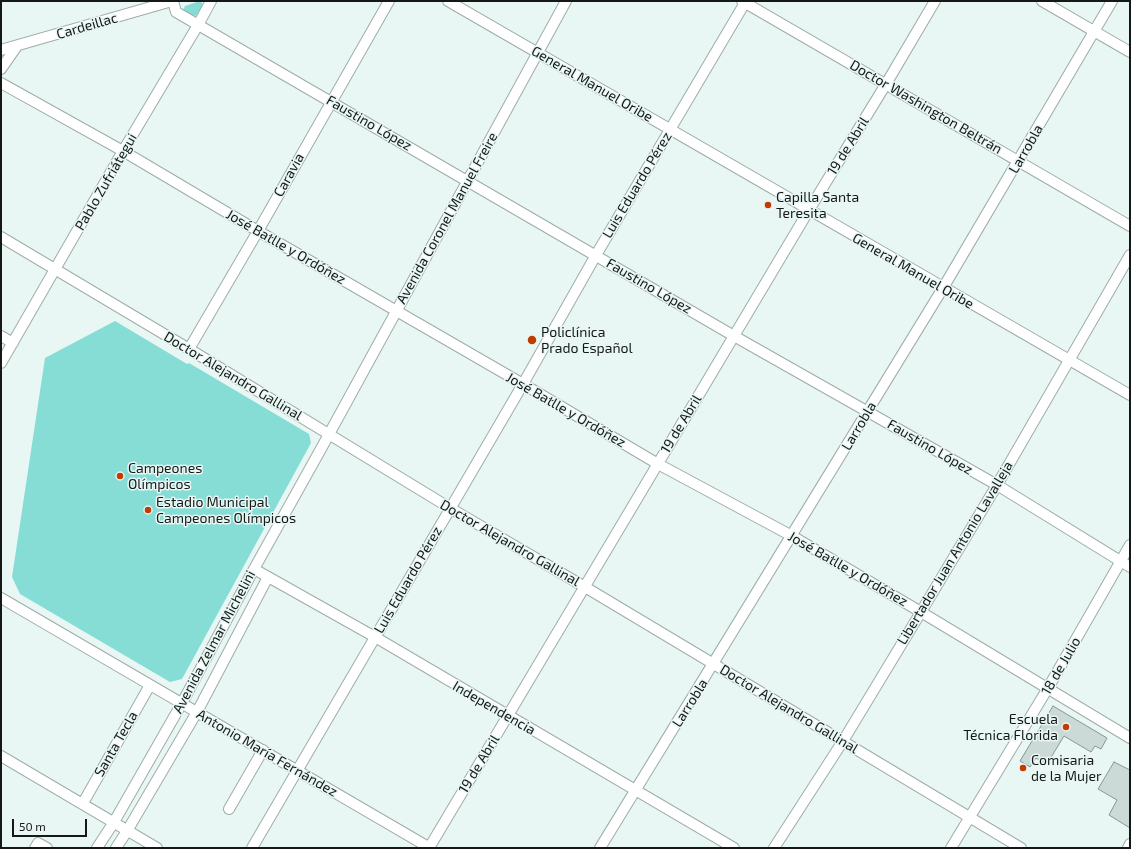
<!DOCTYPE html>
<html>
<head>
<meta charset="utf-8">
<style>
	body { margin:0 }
	#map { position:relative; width:1131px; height:849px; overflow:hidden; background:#e8f6f4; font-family:"Exo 2",sans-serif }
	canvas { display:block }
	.frame { position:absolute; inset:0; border:2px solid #141918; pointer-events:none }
	.scale { position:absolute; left:12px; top:819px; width:75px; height:18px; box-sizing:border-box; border:2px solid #141918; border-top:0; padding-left:5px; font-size:12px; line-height:14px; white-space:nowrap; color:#141918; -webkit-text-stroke:3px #e8f6f4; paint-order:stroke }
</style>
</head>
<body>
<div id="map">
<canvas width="1131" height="849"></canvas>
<div class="frame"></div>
<div class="scale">50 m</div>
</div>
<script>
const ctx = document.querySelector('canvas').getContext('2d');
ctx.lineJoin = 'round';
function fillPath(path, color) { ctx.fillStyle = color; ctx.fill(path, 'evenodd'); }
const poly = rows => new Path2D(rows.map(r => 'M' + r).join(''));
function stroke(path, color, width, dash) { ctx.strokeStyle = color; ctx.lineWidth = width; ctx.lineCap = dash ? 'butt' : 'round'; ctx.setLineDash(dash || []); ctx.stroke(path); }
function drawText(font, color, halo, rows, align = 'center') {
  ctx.font = font + ' "Exo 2",sans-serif'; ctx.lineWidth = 3; ctx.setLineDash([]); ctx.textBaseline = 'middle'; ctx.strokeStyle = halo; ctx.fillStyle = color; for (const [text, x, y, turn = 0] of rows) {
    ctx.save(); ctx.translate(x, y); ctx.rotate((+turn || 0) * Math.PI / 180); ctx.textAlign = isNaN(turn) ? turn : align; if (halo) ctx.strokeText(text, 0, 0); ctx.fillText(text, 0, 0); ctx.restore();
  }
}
fillPath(poly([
	[200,1,203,4,197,15,194,16,183,10,185,6],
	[115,321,187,364,189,363,309,434,311,443,182,679,170,682,20,594,12,577,45,358]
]), '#85ddd5');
const building = poly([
	[1053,706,1107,738,1101,749,1095,746,1091,752,1064,736,1047,764,1036,758,1030,767,1020,761,1053,706],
	[1114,762,1130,770,1130,828,1109,815,1117,800,1098,789,1114,762]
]);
fillPath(building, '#cbd9d7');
stroke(building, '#889694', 1);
const minor = poly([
	[173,1,176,12,734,336,997,485,1130,567],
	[448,1,1130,395],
	[742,1,1130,226],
	[1042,1,1130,52],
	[1,50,172,1],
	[1,69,17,46],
	[1,83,123,151,258,231,523,384,658,464,792,536,921,612,1130,738],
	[1,237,189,349,450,508,585,587,1021,848],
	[1,336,13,343],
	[189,349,258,231,389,1],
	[1,363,123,151,198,25,211,1],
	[254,569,375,637,734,848],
	[1,598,430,848],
	[1,756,157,848],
	[83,803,150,685],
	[229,809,263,750],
	[35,848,38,843,47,848],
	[97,848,114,822,182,703,254,569,322,447,566,1],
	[116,848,127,831,197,712,268,577],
	[252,848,523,384,596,255,746,1],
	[429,848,809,210,886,84,935,1],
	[600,848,943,288,1112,1],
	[774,848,843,741,921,612,997,485,1130,255],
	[951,848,1048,688,1130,545],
	[1128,848,1130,844]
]);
stroke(minor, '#9eacaa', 12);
stroke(minor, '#fff', 10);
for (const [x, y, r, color] of [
	[768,205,4,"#c23b00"],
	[532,340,5,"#c23b00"],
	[120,476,4,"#c23b00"],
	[148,510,4,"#c23b00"],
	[1066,727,4,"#c23b00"],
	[1023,768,4,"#c23b00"]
]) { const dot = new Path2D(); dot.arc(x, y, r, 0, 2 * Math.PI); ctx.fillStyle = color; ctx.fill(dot); stroke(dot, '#e8f6f4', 1.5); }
drawText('14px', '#141918', '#e8f6f4', [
	["Cardeillac",87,26,-16],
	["General Manuel Oribe",592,84,30],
	["Doctor Washington Beltrán",926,107,30],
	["Faustino López",369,123,30],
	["19 de Abril",848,146,-58],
	["Larrobla",1026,149,-60],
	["Caravia",289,175,-61],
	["Pablo Zufriátegui",106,182,-60],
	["Luis Eduardo Pérez",637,185,-59],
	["Avenida Coronel Manuel Freire",447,218,-61],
	["José Batlle y Ordóñez",286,247,30],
	["General Manuel Oribe",913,271,30],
	["Faustino López",649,286,30],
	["Doctor Alejandro Gallinal",233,376,31],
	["José Batlle y Ordóñez",566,410,30],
	["19 de Abril",681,424,-59],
	["Larrobla",859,426,-59],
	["Faustino López",930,447,30],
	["Doctor Alejandro Gallinal",510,543,30],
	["Libertador Juan Antonio Lavalleja",955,553,-59],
	["José Batlle y Ordóñez",848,569,30],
	["Luis Eduardo Pérez",408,580,-60],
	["Avenida Zelmar Michelini",214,642,-62],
	["18 de Julio",1061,666,-60],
	["Larrobla",690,703,-58],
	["Independencia",494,708,30],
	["Doctor Alejandro Gallinal",789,709,31],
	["Santa Tecla",116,744,-60],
	["Antonio María Fernández",267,753,30],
	["19 de Abril",479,764,-59]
]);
drawText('14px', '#141918', '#e8f6f4', [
	["Capilla Santa",776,197],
	["Teresita",776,213],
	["Policlínica",541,332],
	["Prado Español",541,348],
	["Campeones",128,468],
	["Olímpicos",128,484],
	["Estadio Municipal",156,502],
	["Campeones Olímpicos",156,518],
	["Escuela",1058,719,"right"],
	["Técnica Florida",1058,735,"right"],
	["Comisaria",1031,760],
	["de la Mujer",1031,776]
], 'left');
</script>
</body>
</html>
